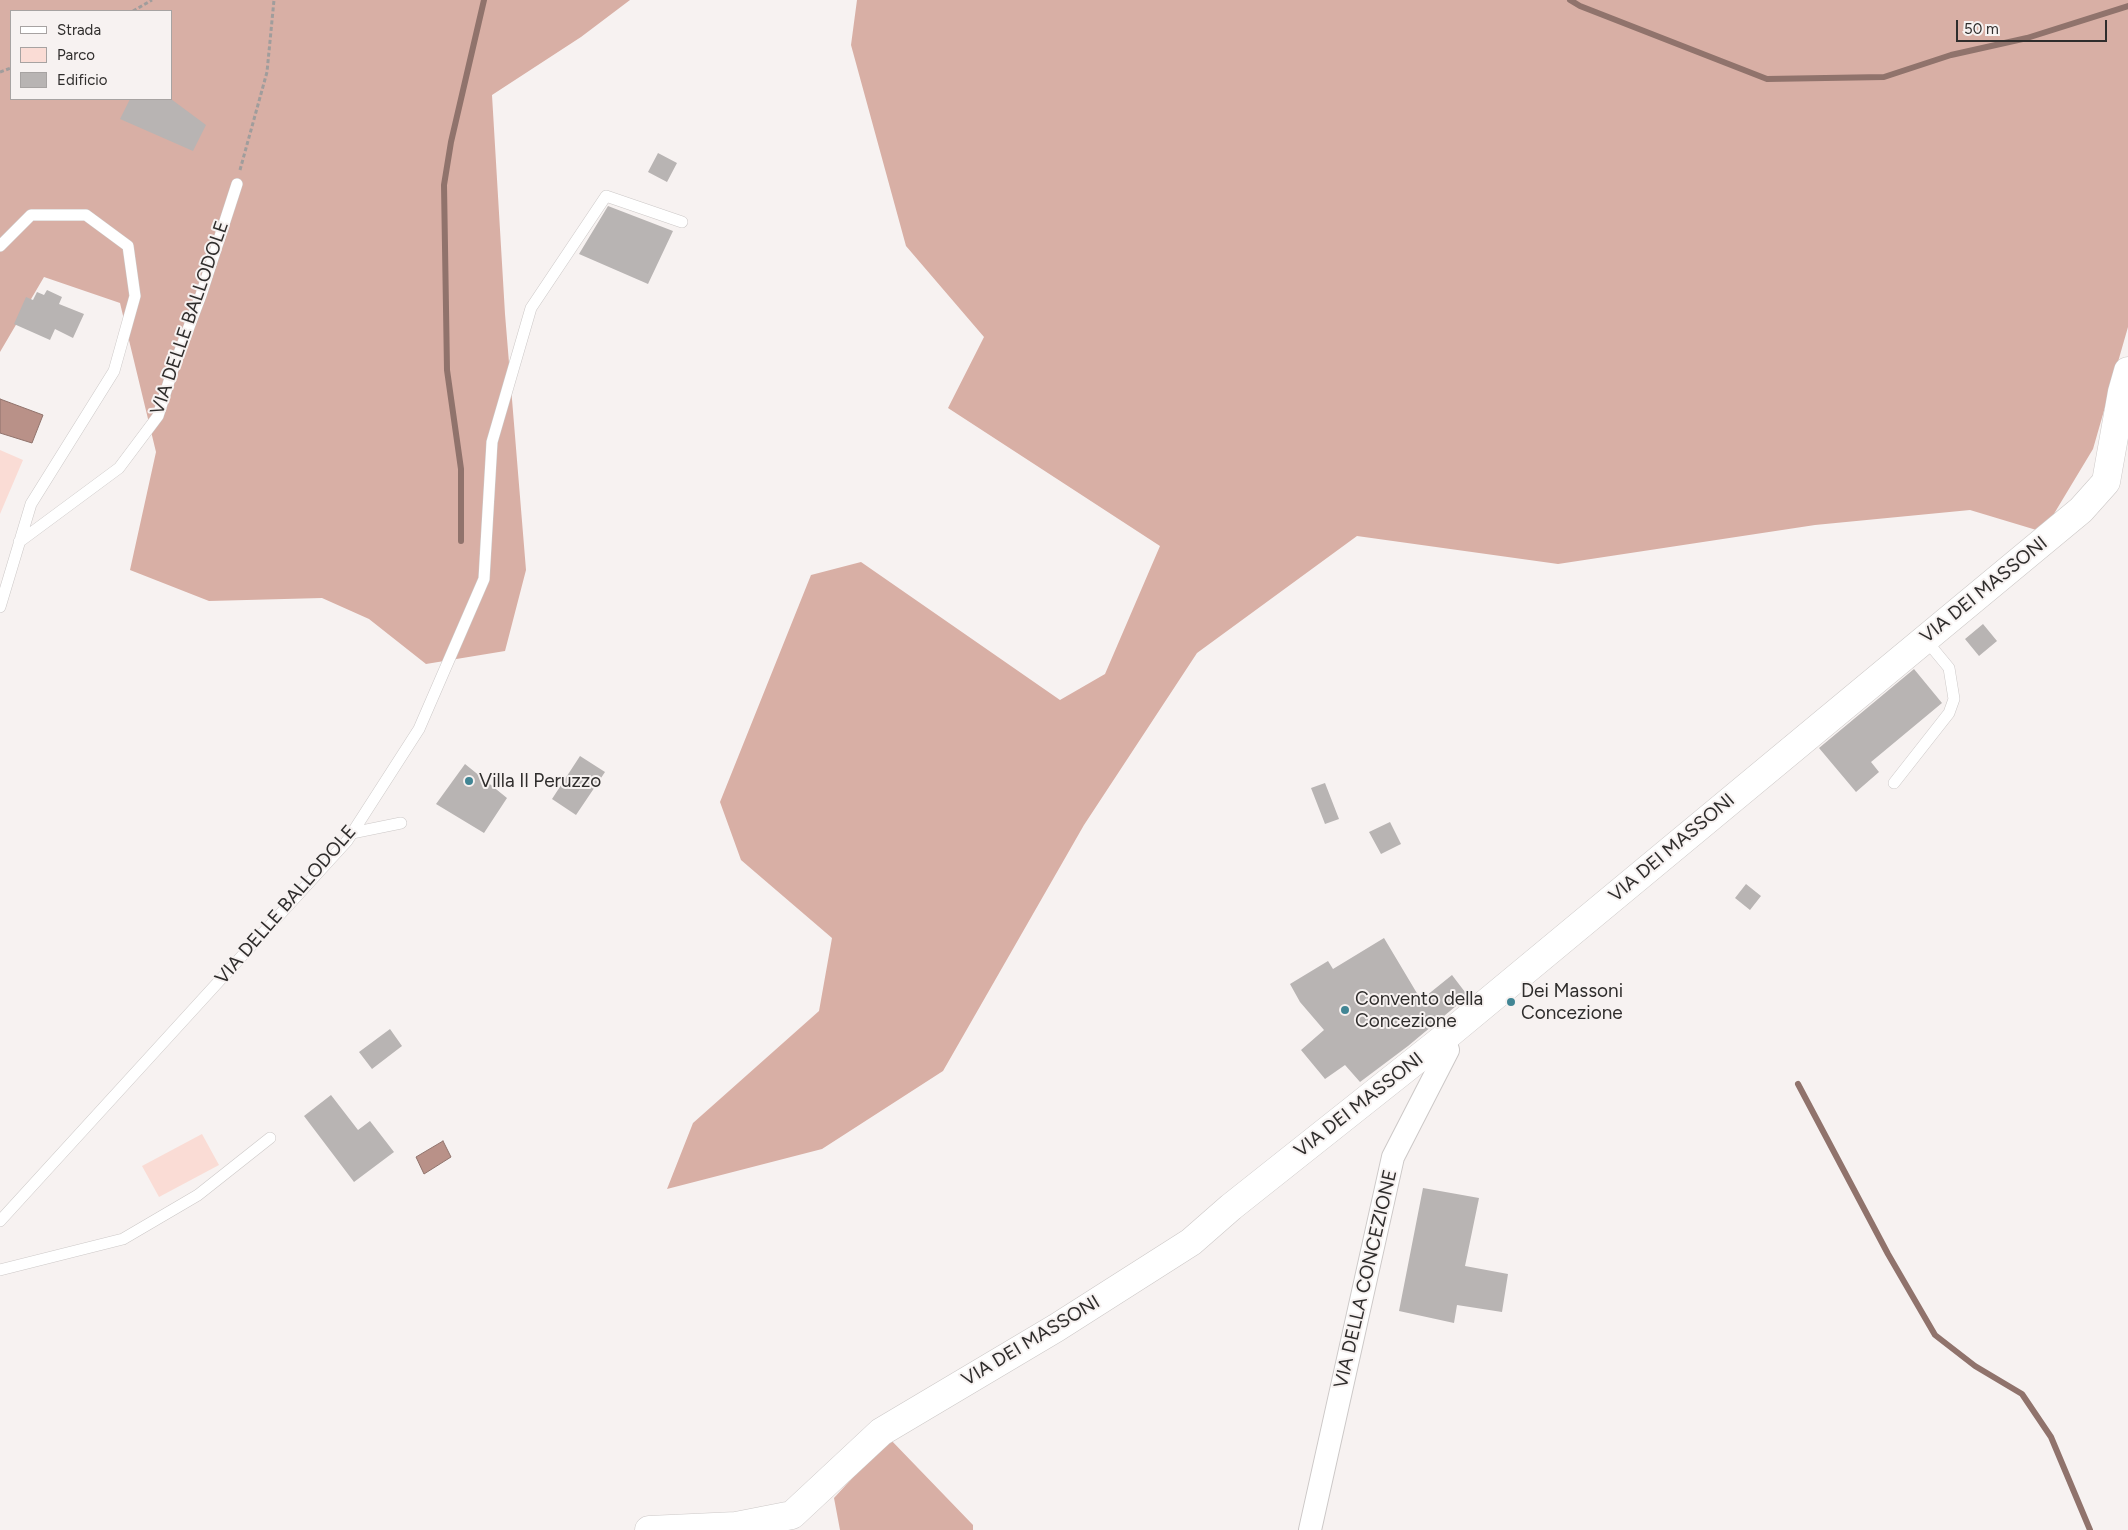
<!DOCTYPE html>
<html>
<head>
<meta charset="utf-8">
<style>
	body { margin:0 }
	#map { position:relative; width:2128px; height:1530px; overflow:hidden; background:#f7f2f1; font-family:Figtree,sans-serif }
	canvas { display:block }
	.legend { position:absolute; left:10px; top:10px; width:162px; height:90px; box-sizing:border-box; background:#f7f2f1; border:1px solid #a7a3a2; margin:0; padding:6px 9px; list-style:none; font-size:15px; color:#2f2d2c }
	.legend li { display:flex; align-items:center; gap:10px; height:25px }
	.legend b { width:25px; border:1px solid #a7a3a2 }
	.scale { position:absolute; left:1956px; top:20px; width:151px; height:22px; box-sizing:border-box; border:2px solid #2f2d2c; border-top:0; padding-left:6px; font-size:15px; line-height:18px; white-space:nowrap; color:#2f2d2c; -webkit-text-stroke:4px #f7f2f1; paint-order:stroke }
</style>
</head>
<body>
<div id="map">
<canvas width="2128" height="1530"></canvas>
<ul class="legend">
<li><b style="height:6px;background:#fff"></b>Strada</li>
<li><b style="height:14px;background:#fadcd5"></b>Parco</li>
<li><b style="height:14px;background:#b8b4b3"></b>Edificio</li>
</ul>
<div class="scale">50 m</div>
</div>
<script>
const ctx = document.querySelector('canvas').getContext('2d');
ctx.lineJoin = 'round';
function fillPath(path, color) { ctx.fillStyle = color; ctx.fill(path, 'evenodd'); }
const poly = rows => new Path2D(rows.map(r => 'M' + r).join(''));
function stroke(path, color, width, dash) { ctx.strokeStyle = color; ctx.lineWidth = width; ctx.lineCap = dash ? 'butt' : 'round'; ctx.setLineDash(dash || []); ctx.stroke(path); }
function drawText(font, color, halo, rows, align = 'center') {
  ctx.font = font + ' Figtree,sans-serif'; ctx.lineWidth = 4; ctx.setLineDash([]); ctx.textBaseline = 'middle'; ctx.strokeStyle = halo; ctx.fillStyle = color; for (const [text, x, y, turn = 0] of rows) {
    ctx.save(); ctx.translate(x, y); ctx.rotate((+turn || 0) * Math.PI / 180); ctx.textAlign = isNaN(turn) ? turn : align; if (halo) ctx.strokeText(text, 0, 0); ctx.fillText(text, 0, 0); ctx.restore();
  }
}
fillPath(poly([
	[0,450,23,460,0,514],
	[202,1134,219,1165,159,1197,142,1166]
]), '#fadcd5');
fillPath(poly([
	[0,0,630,0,581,37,492,95,505,314,526,570,505,651,426,664,369,619,322,598,209,601,130,570,156,452,120,303,44,277,0,352],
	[11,11,171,11,171,99,11,99],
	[857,0,2128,0,2128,327,2093,449,2043,532,1970,510,1815,525,1558,564,1357,536,1197,653,1084,825,943,1071,822,1149,667,1189,693,1123,819,1011,832,938,741,860,720,802,811,575,861,562,1060,700,1105,674,1160,546,948,408,984,337,906,246,851,45],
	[889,1438,973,1525,973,1530,840,1530,834,1498]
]), '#d8afa5');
const water = poly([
	[0,399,43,415,32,443,0,433,0,399],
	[443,1141,451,1157,424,1174,416,1157,443,1141]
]);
fillPath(water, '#b99188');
stroke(water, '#90736c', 1);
stroke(poly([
	[1570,0,1580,6,1767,79,1884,77,1951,55,2027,38,2128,6],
	[461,541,461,469,447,370,444,185,451,142,484,0],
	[1798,1084,1888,1254,1935,1335,1975,1366,2022,1394,2051,1437,2090,1530]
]), '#90736c', 6);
fillPath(poly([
	[130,99,171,99,206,125,193,151,120,119],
	[658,153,677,163,667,182,648,172],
	[608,206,673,231,648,284,579,254],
	[47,290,62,297,59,304,84,314,73,338,55,329,50,340,14,324,26,297,33,300,37,292,44,295],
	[1983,624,1997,641,1979,656,1965,639],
	[1914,669,1942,703,1871,762,1879,772,1856,792,1819,748],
	[580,756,605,772,576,815,552,799],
	[465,764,507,798,484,833,436,804],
	[1325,783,1339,819,1325,824,1311,788],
	[1390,822,1401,844,1381,854,1369,832],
	[1746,884,1761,896,1750,910,1735,898],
	[1384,938,1421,1000,1452,975,1468,996,1408,1046,1360,1082,1345,1065,1325,1079,1301,1050,1324,1030,1300,1002,1290,984,1328,961,1333,969],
	[390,1029,402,1046,372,1069,359,1052],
	[331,1095,358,1130,370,1121,394,1152,354,1182,304,1116],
	[1423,1188,1479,1198,1465,1266,1508,1274,1502,1312,1457,1305,1454,1323,1399,1311]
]), '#b8b4b3');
const lane = poly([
	[0,246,31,215,86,215,128,246,135,296,114,371,31,504,0,607],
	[19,542,119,468,158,416,172,372,201,295,237,184],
	[1894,783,1949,713,1954,699,1949,668,1925,639],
	[352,833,401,823],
	[0,1221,347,841,419,729,484,579,492,442,531,308,606,196,682,222],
	[0,1270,123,1239,198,1195,270,1138]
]);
const street = poly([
	[1310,1530,1393,1157,1448,1050,1444,1038]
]);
const secondary = poly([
	[649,1530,736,1526,792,1515,881,1432,1056,1328,1191,1242,1231,1207,1444,1038,2081,510,2106,482,2122,392,2128,371]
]);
stroke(lane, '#ccc8c7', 12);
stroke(street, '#ccc8c7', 24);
stroke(secondary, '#ccc8c7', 29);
stroke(poly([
	[133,11,152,0],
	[0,72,11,68],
	[240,170,267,72,274,0]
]), '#a09d9c', 3, [4, 2.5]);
stroke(lane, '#fff', 11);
stroke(street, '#fff', 22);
stroke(secondary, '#fff', 28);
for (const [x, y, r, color] of [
	[469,781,5,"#418594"],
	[1511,1002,5,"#418594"],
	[1345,1010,5,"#418594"]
]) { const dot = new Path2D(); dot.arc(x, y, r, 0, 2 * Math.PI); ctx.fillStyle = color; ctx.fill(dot); stroke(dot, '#f7f2f1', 2); }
drawText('19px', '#2f2d2c', '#f7f2f1', [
	["VIA DELLE BALLODOLE",190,318,-71],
	["VIA DEI MASSONI",1984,590,-39],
	["VIA DEI MASSONI",1672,848,-40],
	["VIA DELLE BALLODOLE",286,905,-49],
	["VIA DEI MASSONI",1359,1105,-38],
	["VIA DELLA CONCEZIONE",1366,1279,-77],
	["VIA DEI MASSONI",1031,1341,-31]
]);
drawText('19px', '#2f2d2c', '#f7f2f1', [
	["Villa Il Peruzzo",479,781],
	["Dei Massoni",1521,991],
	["Concezione",1521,1013],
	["Convento della",1355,999],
	["Concezione",1355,1021]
], 'left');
</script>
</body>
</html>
